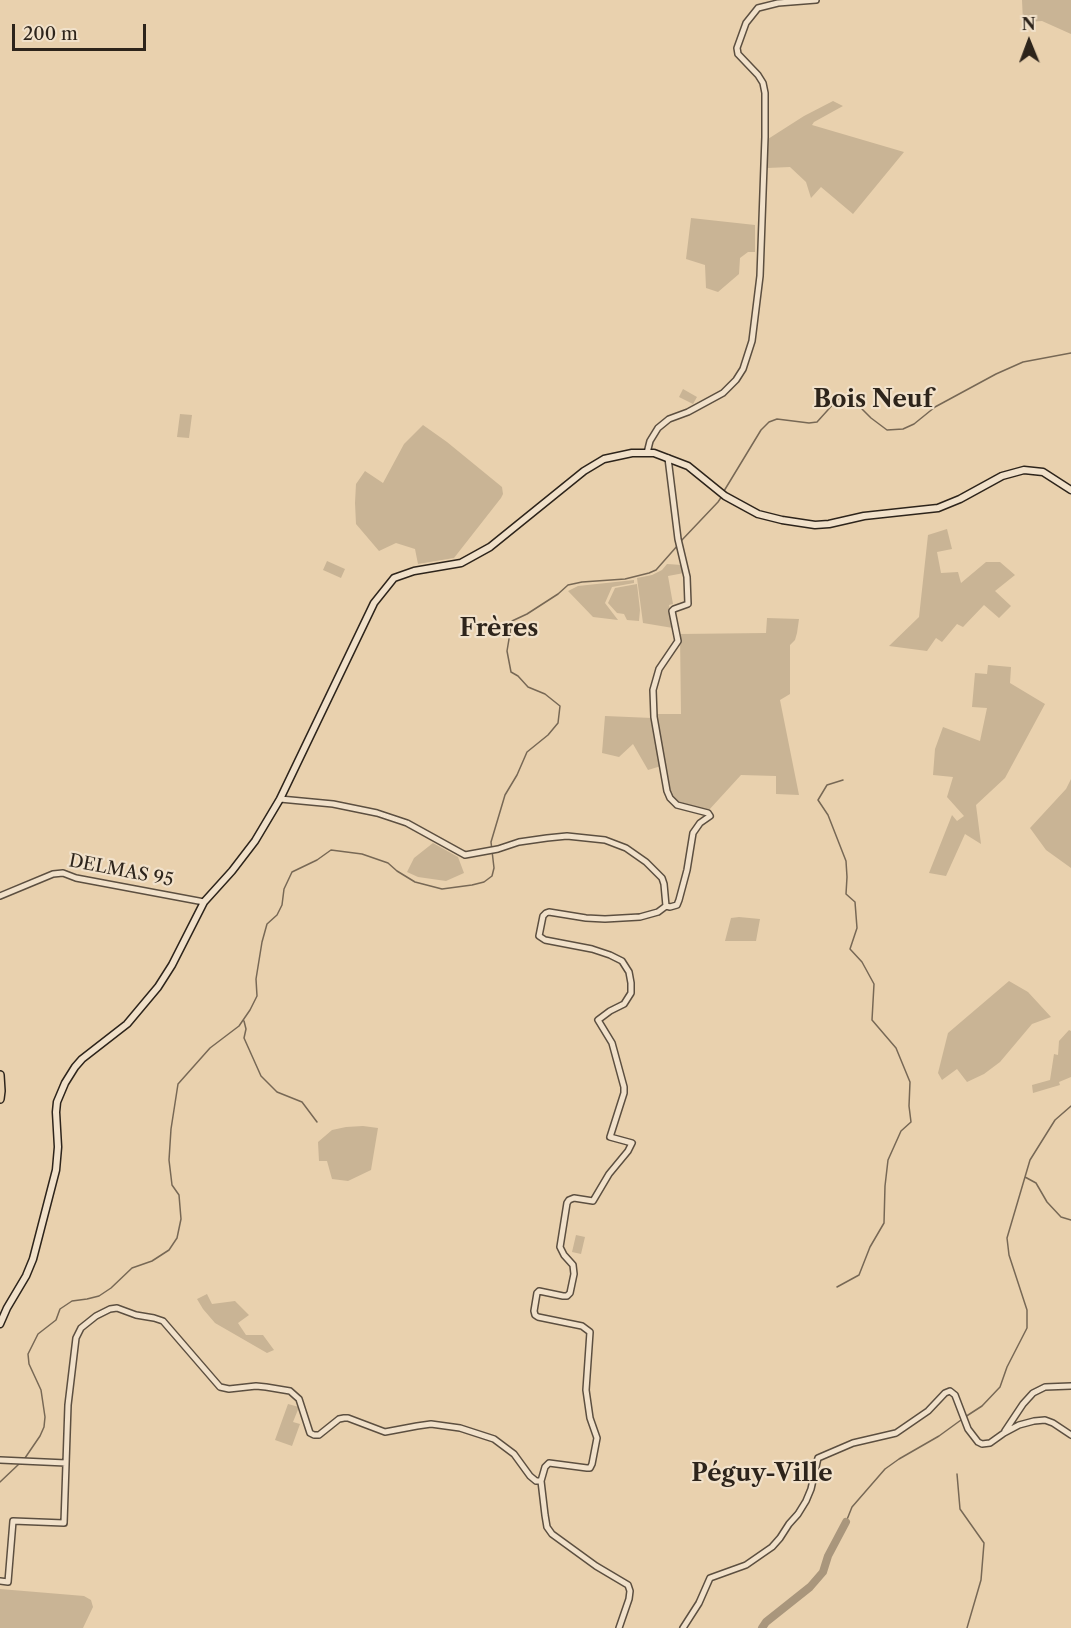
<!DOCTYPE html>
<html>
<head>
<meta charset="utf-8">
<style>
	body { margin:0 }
	#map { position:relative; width:1071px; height:1628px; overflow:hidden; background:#e9d1ae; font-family:"Libre Caslon Text",serif }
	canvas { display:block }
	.north { position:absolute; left:999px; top:12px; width:60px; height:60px; -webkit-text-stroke:4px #f1e1ca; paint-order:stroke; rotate:359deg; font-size:16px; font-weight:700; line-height:24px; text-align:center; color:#2d241b }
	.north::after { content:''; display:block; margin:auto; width:21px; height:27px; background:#2d241b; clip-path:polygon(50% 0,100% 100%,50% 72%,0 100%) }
	.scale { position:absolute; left:12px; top:24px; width:134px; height:27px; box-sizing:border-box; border:3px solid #2d241b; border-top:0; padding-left:8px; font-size:18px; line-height:21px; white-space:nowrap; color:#2d241b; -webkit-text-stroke:4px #f1e1ca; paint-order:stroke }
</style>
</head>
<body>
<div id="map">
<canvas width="1071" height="1628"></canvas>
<div class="north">N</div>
<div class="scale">200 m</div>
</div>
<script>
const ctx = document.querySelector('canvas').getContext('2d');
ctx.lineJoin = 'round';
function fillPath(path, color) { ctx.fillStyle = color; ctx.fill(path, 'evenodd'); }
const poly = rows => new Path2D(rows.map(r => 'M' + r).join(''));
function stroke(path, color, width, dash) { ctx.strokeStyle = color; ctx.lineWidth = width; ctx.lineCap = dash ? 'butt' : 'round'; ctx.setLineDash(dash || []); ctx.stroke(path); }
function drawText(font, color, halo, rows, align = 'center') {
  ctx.font = font + ' "Libre Caslon Text",serif'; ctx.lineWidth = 4.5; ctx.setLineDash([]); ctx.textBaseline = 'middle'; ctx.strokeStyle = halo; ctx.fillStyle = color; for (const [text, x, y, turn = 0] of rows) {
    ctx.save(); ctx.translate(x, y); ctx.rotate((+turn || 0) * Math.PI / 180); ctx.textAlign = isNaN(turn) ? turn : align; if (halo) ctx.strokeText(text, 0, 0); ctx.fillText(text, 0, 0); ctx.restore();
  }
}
fillPath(poly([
	[1022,0,1071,0,1071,34,1042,21,1023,22],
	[833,101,843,106,814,122,812,125,904,152,853,214,821,187,811,198,806,182,790,167,767,168,768,139,804,116],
	[691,218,755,225,755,252,748,252,740,258,739,274,718,292,706,288,705,265,686,259],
	[683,389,697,397,693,404,679,397],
	[180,414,192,415,189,438,177,437],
	[423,425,447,442,502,487,503,494,501,498,454,558,418,564,415,549,396,543,379,551,356,524,355,503,356,484,365,471,383,483,404,444],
	[947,529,952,549,937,552,941,573,958,572,961,583,986,562,1000,562,1015,575,995,591,1011,606,999,618,984,605,963,627,957,624,942,642,936,638,927,651,889,646,919,617,928,535],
	[327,561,345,569,341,578,323,570],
	[667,564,682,565,684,573,668,576,673,604,669,605,673,628,643,623,637,578,652,575,662,570],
	[634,580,634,583,612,587,605,603,618,620,593,617,568,591,578,586],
	[637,584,640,610,639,621,627,620,624,614,617,613,608,603,615,588],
	[767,618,799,619,797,633,795,640,790,645,790,694,780,700,799,795,776,794,776,776,741,775,708,811,675,801,670,791,656,714,681,714,680,634,766,633],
	[988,665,1011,667,1010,683,1045,704,1005,778,976,805,981,844,965,834,946,876,929,873,952,815,957,821,964,816,947,797,953,777,933,775,935,749,943,727,980,741,987,708,972,707,975,673,987,674],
	[605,716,652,718,661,766,648,770,633,744,619,757,602,753],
	[1071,779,1071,868,1046,850,1030,828,1066,789],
	[433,843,458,857,464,873,446,881,418,877,407,872,414,858],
	[739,917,760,919,756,941,725,941,731,918],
	[1009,981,1028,992,1051,1017,1032,1024,1000,1062,984,1074,967,1082,957,1069,942,1080,938,1073,948,1033],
	[1069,1030,1071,1031,1071,1077,1059,1082,1060,1085,1033,1093,1032,1085,1050,1080,1054,1054,1058,1055,1059,1041],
	[363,1126,378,1128,371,1170,348,1181,332,1179,327,1161,319,1161,318,1142,332,1130,346,1127],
	[576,1235,585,1237,581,1254,572,1252],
	[207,1294,212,1304,235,1301,249,1315,238,1323,246,1335,263,1335,274,1350,267,1353,215,1323,203,1309,197,1299],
	[288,1404,299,1407,293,1422,300,1424,292,1446,275,1440],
	[0,1589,84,1596,91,1600,93,1607,83,1628,0,1628]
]), '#c9b495');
stroke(poly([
	[724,491,761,430,769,422,777,419,809,423,817,422,836,401,842,397,852,400,862,409,871,418,887,430,903,429,914,424,935,407,996,374,1023,362,1071,353],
	[681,541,718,502,722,496],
	[244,1021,246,1029,244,1038,261,1076,277,1092,302,1102,317,1122],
	[1025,1177,1036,1183,1047,1202,1061,1217,1071,1220],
	[837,1287,859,1275,870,1247,884,1223,885,1186,888,1160,901,1131,911,1122,909,1106,910,1082,896,1048,872,1020,874,984,862,962,850,949,857,928,855,902,846,894,847,877,846,861,828,815,818,800,827,785,843,780],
	[965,1417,982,1406,1000,1387,1007,1367,1027,1328,1027,1310,1009,1255,1007,1238,1030,1160,1055,1120,1071,1106],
	[25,1458,40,1436,44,1427,45,1417,41,1390,29,1364,28,1354,38,1334,56,1320,60,1309,72,1301,87,1299,99,1296,111,1288,132,1268,152,1261,169,1250,177,1238,181,1219,179,1195,172,1185,169,1160,171,1129,178,1084,210,1048,239,1026,250,1010,257,996,256,979,262,942,267,924,277,915,282,905,284,889,292,872,317,860,331,850,362,854,388,863,397,871,415,882,442,889,472,885,484,882,492,876,494,868,491,842,505,795,517,775,527,752,548,735,558,723,560,706,545,694,528,687,518,676,511,672,507,651,512,621,527,614,558,594,568,585,582,582,625,579,649,573,656,570,678,545],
	[957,1474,960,1509,984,1543,981,1580,967,1628],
	[0,1482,19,1464],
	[846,1522,852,1507,885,1469,899,1459,939,1436,961,1420]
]), '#776855', 1.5);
stroke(poly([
	[762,1628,766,1622,810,1587,823,1572,828,1556,846,1522]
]), '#a9967c', 8);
const tertiary = poly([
	[647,453,650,441,658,428,669,419,688,412,723,393,736,380,743,369,752,341,760,276,765,137,765,93,763,83,758,75,738,54,737,48,746,23,758,8,778,3,816,0],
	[668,458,678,539,687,577,688,604,674,609,672,611,678,641,659,669,653,690,654,717,667,791,670,798,677,805,708,813,710,816],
	[0,896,53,874,63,873,76,878,204,902],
	[666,906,670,907,677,905,679,900,687,870,693,833,700,823,710,816],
	[1005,1431,1023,1404,1033,1393,1045,1387,1071,1386],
	[0,1460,66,1463],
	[541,1481,545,1515,547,1527,552,1534,596,1566,628,1585,630,1591,629,1599,619,1628],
	[0,1581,8,1582,13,1521,64,1523,68,1405,76,1338,81,1328,96,1316,110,1309,117,1308,136,1315,154,1318,163,1321,220,1387,229,1389,256,1386,266,1387,290,1391,299,1399,310,1433,314,1435,319,1435,339,1419,344,1418,348,1418,385,1432,417,1426,431,1424,460,1428,494,1439,514,1454,530,1476,536,1481,541,1481,545,1467,549,1463,587,1468,590,1468,592,1464,597,1438,590,1418,586,1390,590,1332,582,1326,538,1317,535,1315,534,1311,537,1293,539,1291,563,1296,567,1296,570,1293,574,1274,573,1265,564,1255,560,1247,567,1203,569,1200,574,1198,593,1201,609,1174,628,1151,632,1143,610,1137,624,1093,624,1087,612,1043,598,1020,610,1011,624,1004,631,993,631,983,629,972,622,961,610,955,592,949,545,940,539,936,543,916,546,913,549,912,586,918,605,919,640,917,658,912,666,906,664,884,662,878,646,862,626,848,605,840,567,836,547,838,519,842,498,849,465,855,407,823,377,813,333,804,280,799],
	[683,1628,699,1603,710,1578,746,1565,772,1547,780,1538,789,1524,798,1514,806,1501,811,1489,818,1458,853,1443,896,1433,928,1411,945,1393,950,1391,955,1395,968,1429,978,1442,982,1444,990,1443,1004,1433,1019,1425,1034,1421,1045,1420,1053,1423,1071,1435]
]);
const secondary = poly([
	[0,1324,7,1308,26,1276,33,1259,56,1170,58,1147,56,1112,57,1102,65,1083,75,1067,82,1059,127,1024,158,987,172,965,204,902,232,871,255,841,280,799,374,603,394,578,414,571,461,563,490,547,584,471,604,459,632,453,654,453,688,466,725,496,758,514,782,520,815,525,829,524,864,516,938,508,960,499,1002,476,1024,470,1043,472,1071,490]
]);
const primary = poly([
	[0,1075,1,1091,0,1099]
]);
stroke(tertiary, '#5c4f40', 8);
stroke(secondary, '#2d241b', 9);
stroke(primary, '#2d241b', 10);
stroke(tertiary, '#f1e1ca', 5);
stroke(secondary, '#f1e1ca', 6);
stroke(primary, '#e9d1ae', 7);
drawText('18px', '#2d241b', '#f1e1ca', [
	["DELMAS 95",121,871,11]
]);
drawText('bold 24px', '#2d241b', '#f1e1ca', [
	["Bois Neuf",873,400],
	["Frères",499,629],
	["Péguy-Ville",762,1474]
]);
</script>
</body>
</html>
